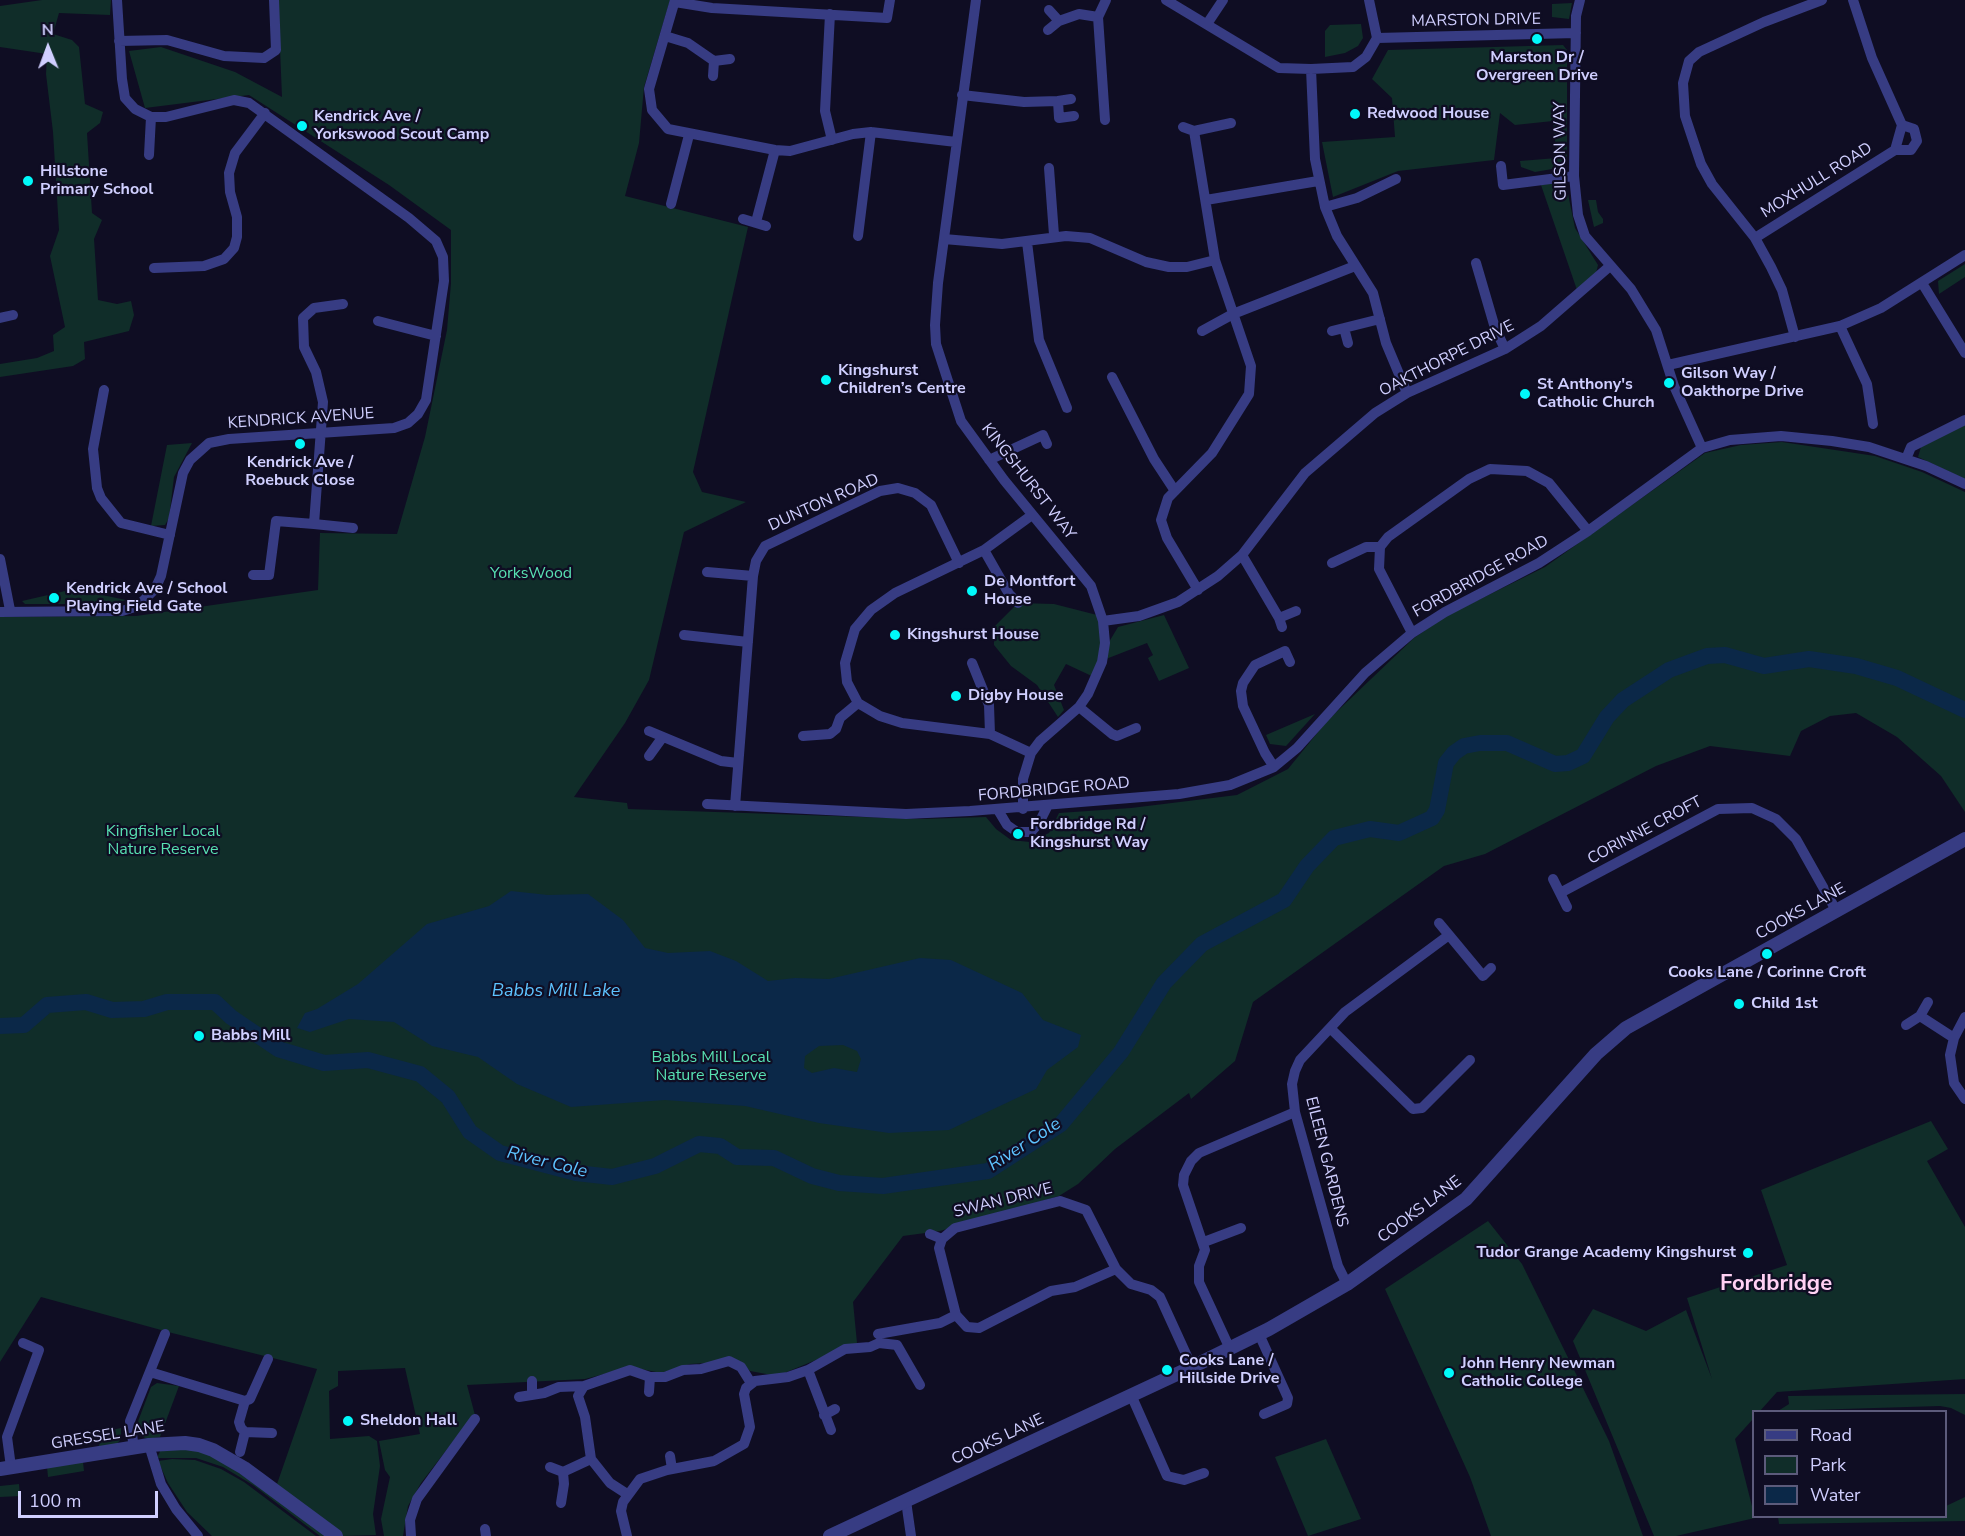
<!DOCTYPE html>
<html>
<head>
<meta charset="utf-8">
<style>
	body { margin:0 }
	#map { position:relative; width:1965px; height:1536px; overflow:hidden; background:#0f0d23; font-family:"Nunito Sans",sans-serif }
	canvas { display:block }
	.legend { position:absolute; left:1752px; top:1410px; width:195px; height:108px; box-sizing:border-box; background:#0f0d23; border:2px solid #5c5b7b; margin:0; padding:8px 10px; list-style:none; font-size:18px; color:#d0cfff }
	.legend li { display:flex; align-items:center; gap:12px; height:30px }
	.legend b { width:30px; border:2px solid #5c5b7b }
	.north { position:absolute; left:18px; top:18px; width:60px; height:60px; -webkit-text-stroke:4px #0f0d23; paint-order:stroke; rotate:359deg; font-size:16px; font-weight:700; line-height:24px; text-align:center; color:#d0cfff }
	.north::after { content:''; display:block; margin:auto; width:21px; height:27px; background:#d0cfff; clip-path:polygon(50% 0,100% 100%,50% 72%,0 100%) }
	.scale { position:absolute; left:18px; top:1491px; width:140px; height:27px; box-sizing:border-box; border:3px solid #d0cfff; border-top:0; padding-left:8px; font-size:18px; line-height:21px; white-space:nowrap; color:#d0cfff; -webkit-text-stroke:4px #0f0d23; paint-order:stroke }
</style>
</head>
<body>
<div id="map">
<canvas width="1965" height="1536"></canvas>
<ul class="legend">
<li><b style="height:8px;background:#373c83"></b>Road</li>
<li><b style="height:16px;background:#102d29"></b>Park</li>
<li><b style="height:16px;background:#0b2848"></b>Water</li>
</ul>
<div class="north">N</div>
<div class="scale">100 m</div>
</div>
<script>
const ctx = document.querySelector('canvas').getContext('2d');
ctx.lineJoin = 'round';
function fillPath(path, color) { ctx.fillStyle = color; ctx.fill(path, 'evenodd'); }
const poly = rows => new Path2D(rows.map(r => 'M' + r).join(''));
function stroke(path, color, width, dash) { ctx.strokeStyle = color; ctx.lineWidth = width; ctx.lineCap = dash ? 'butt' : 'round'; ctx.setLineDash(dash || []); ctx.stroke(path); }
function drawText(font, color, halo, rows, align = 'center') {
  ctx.font = font + ' "Nunito Sans",sans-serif'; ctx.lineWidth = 4.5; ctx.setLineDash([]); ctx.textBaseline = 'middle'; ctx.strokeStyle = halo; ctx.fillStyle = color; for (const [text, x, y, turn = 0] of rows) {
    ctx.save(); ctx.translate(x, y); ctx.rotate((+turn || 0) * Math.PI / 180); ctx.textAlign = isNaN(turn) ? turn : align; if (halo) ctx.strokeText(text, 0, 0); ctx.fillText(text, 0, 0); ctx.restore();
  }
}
fillPath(poly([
	[42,0,111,0,110,15,59,13,53,34,72,40,79,47,85,104,103,112,100,123,87,133,92,213,102,220,94,239,98,300,117,304,131,301,134,315,129,331,84,342,85,359,73,366,0,377,0,364,37,358,54,351,53,335,65,327,50,256,59,230,53,132,46,74,47,54,0,47,0,6],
	[278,0,670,0,644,87,639,143,625,196,748,227,693,472,702,492,746,502,684,532,649,680,625,723,574,797,627,803,628,809,921,819,986,817,996,829,1011,840,1030,842,1049,833,1059,813,1131,808,1237,795,1288,769,1327,721,1414,638,1446,616,1545,567,1705,453,1741,445,1782,442,1875,456,1922,472,1965,492,1965,812,1941,776,1897,737,1856,713,1830,716,1801,731,1790,756,1710,746,1656,766,1485,854,1444,866,1253,1002,1235,1061,1191,1099,1189,1093,1115,1149,1078,1184,1059,1196,940,1231,903,1236,853,1302,857,1343,777,1376,750,1371,740,1361,690,1364,661,1373,631,1367,585,1379,467,1385,476,1419,471,1418,421,1483,408,1506,403,1536,384,1536,381,1519,390,1477,385,1470,379,1441,420,1434,405,1368,338,1371,338,1386,329,1391,330,1439,369,1436,377,1441,380,1466,373,1514,376,1535,342,1536,277,1484,317,1369,172,1333,41,1297,0,1362,0,617,136,616,318,590,320,533,397,534,425,437,447,330,451,283,451,230,389,185,249,95,145,108,129,51,161,47,235,72,282,97],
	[1572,3,1569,19,1552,17,1552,4],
	[1361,24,1363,38,1358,46,1345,53,1325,57,1325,31,1330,25],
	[1563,45,1567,50,1567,158,1558,168,1535,172,1521,167,1520,161,1557,158,1553,121,1515,125,1500,113,1494,160,1398,171,1333,197,1322,142,1395,137,1392,98,1372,79,1388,50],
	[1555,182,1567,189,1575,228,1598,265,1596,273,1577,290,1541,185],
	[1588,200,1596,200,1598,212,1603,219,1603,223,1594,227],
	[1965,264,1965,277,1939,294,1938,281],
	[1965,424,1965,479,1918,457,1921,447],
	[192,443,174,477,169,518,165,525,151,526,167,445],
	[74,589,126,600,114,604,25,604,22,601],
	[1018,603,1054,604,1097,615,1103,621,1096,678,1066,664,1054,685,1064,710,1058,717,1037,685,1011,666,994,645,994,627],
	[1164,615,1189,668,1159,681,1148,658,1153,655,1147,643,1106,659,1109,642,1118,627],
	[1315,714,1286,746,1270,744,1266,735],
	[1931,1121,1948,1149,1927,1161,1965,1227,1965,1379,1777,1392,1760,1411,1754,1412,1753,1419,1735,1439,1755,1518,1676,1536,1654,1536,1573,1341,1593,1309,1646,1331,1686,1310,1712,1379,1687,1298,1787,1265,1761,1190],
	[1488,1221,1522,1264,1609,1441,1643,1536,1491,1536,1470,1477,1385,1289],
	[157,1383,179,1386,160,1437,147,1439,138,1434,137,1424,151,1387],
	[1965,1394,1965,1415,1951,1408,1940,1406,1778,1411,1789,1404,1788,1396],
	[121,1428,121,1439,116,1445,97,1449,106,1431],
	[1326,1439,1361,1519,1308,1536,1275,1457],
	[161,1449,196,1450,214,1455,328,1536,320,1536,253,1485,223,1467,196,1458,157,1458],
	[172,1459,195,1460,221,1469,244,1482,316,1536,212,1536,187,1512,168,1483,158,1461],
	[83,1462,84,1471,48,1477,47,1467],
	[19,1484,20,1496,0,1497,0,1486],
	[1965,1497,1965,1521,1779,1524,1778,1517,1946,1516,1946,1506]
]), '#102d29');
fillPath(poly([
	[511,891,548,895,588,894,623,920,645,948,668,953,710,951,736,961,768,981,795,978,829,979,920,958,951,960,1022,993,1043,1020,1081,1035,1078,1047,1047,1070,1036,1089,949,1130,889,1133,819,1123,745,1106,665,1100,571,1107,517,1084,478,1057,432,1046,394,1022,349,1019,310,1032,297,1028,305,1013,317,1009,358,984,427,924,489,906],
	[843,1045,857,1051,861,1059,857,1072,834,1068,812,1073,804,1068,805,1056,819,1046]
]), '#0b2848');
stroke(poly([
	[0,1026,24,1025,47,1005,86,1002,112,1010,144,1009,167,1002,215,1002,231,1017,278,1049,324,1063,368,1060,420,1074,448,1097,470,1132,500,1153,576,1173,612,1177,655,1166,699,1144,720,1146,737,1157,774,1158,812,1176,839,1183,883,1186,988,1171,1061,1124,1121,1052,1164,983,1202,944,1284,900,1307,866,1334,838,1370,829,1399,833,1432,818,1437,810,1446,763,1454,753,1464,746,1480,743,1507,743,1555,764,1568,763,1583,756,1607,717,1623,700,1669,670,1707,656,1725,655,1764,666,1809,659,1856,666,1897,678,1965,710]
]), '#0b2848', 16);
stroke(poly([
	[675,0,649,89,652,110,668,129,775,150,790,151,853,134,871,132,956,142],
	[976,0,938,283,935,325,936,344,961,421,1004,480,1091,586,1103,621,1105,643,1102,662,1088,694,1079,707,1040,741,1031,753,1023,779,1023,809],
	[1166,0,1279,68,1311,69,1353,67,1366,57,1377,38,1369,0],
	[1580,0,1576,16,1574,176,1578,215,1585,236,1631,289,1656,330,1674,386,1702,448],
	[675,2,712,8,887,18,890,0],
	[1049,10,1059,21,1079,14,1098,17],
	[830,14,825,111,832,140],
	[1207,24,1223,0],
	[1048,30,1059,21],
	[665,36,688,43,714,61,713,76],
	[1377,38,1576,33],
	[119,41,167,40,224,56,264,58,276,50,274,0],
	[714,61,730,59],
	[1311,69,1315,159,1325,207,1337,236,1373,293,1386,343,1407,393],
	[962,95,1024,102,1058,101,1059,118,1074,116],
	[1058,101,1071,99],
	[1105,120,1098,17,1106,0],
	[1183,127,1194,131],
	[1895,150,1911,150,1917,141,1914,129,1902,125],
	[149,155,151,117],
	[1501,166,1503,185,1574,176],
	[1049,168,1054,235],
	[1206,200,1318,181],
	[671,204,689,135],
	[1325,207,1357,198,1396,179],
	[743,219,766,226],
	[756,222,775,150],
	[858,236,871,132],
	[1755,238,1895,150,1902,125,1872,58,1853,0],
	[944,239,1002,244,1066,236,1090,238,1146,262,1169,267,1187,267,1215,260],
	[1027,242,1039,340,1067,408],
	[1476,263,1495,328,1505,349],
	[154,268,204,266,224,259,234,248,237,237,237,217,230,192,229,173,235,153,265,113],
	[1922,283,1965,353],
	[343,304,314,308,303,318,304,347,316,372,323,402,314,524,353,528],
	[0,318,13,315],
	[378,321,436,336],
	[1840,326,1867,384,1873,424],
	[1344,328,1348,343],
	[1202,331,1233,314,1355,266],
	[1332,331,1380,319],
	[1795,337,1782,290,1771,267,1755,238,1712,184,1701,164,1685,116,1683,83,1689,61,1699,52,1764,22,1822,0],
	[1668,365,1840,326,1881,308,1965,255],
	[1112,377,1154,459,1175,491],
	[104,390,93,449,97,488,101,498,121,523,170,535],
	[1906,459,1911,447,1965,420],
	[989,460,1043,435,1047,444],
	[984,550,1009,594,1018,603],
	[1242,555,1279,618,1282,627],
	[0,559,10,610],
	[1332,563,1366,547,1380,547],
	[707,572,753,576],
	[253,575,269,575,276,521,314,524],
	[1198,590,1167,538,1161,520,1168,498,1212,453,1249,394,1251,366,1215,260,1194,131,1231,123],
	[0,612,122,611,138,606,155,589,161,576,183,473,190,460,209,443,229,439,394,428,408,423,418,414,426,400,444,281,443,257,436,241,409,218,249,103,234,100,166,117,151,117,135,109,125,98,122,79,117,0],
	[1279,618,1296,611],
	[1103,621,1139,616,1178,602,1218,576,1242,555,1305,473,1375,413,1407,393,1505,349,1541,326,1610,266],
	[1412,633,1379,569,1380,547,1388,537,1469,479,1490,469,1527,471,1549,483,1588,531],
	[684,635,748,642],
	[972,663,989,705,990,734],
	[1079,707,1112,734,1117,736,1136,728],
	[649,731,721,761,738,763],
	[803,736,830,734,836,729,840,718,858,703],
	[1031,753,990,734,902,723,880,716,858,703,847,682,845,663,855,629,871,610,895,593,984,550,1032,515],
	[649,756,662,738],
	[1274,767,1265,753,1243,706,1241,691,1243,683,1255,665,1285,651,1290,662],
	[707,804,906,814,970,811,1179,794,1230,785,1274,767,1297,748,1365,673,1412,633,1445,612,1539,563,1588,531,1702,448,1730,440,1781,436,1832,441,1869,447,1926,466,1965,484],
	[735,806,753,576,756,561,765,546,880,491,898,488,915,493,931,505,959,563],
	[998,810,1007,825,1017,832,1031,832,1039,823,1047,807],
	[1553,879,1567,907],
	[1560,893,1718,809,1752,808,1776,819,1796,839,1837,912],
	[1439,923,1449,935],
	[1920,1016,1954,1038],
	[1965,1017,1954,1038,1950,1055,1954,1083,1965,1099],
	[1906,1025,1920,1016,1928,1002],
	[1330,1028,1413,1109,1422,1108,1470,1060],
	[930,1234,942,1239],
	[1204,1242,1241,1228],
	[1116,1269,1086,1210,1060,1201,955,1228,942,1239,939,1248,956,1315,967,1327,979,1328,1051,1291,1075,1287,1116,1269,1131,1284,1151,1290,1160,1297,1192,1367],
	[1347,1284,1338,1266,1295,1112,1292,1084,1295,1071,1300,1060,1345,1012,1449,935,1483,976,1491,968],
	[878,1334,940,1323,956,1315],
	[1259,1334,1288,1398,1287,1404,1264,1414],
	[1230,1349,1199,1282,1199,1266,1205,1250,1183,1185,1184,1175,1191,1161,1199,1153,1295,1112],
	[808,1370,831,1430],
	[150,1372,245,1401,250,1399,268,1359],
	[532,1381,532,1395],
	[649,1392,650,1377],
	[519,1397,544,1393,559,1387,584,1386],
	[1132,1397,1167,1476,1184,1480,1204,1473],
	[245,1401,239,1422,241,1428,245,1432,272,1433],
	[824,1415,835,1409],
	[149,1445,161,1484,176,1509,198,1536],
	[134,1448,130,1421,165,1334],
	[240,1452,245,1432],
	[670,1456,672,1469],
	[11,1467,7,1437,39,1350,23,1343],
	[550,1467,563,1472],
	[627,1494,610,1483,591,1459,585,1417,578,1396,584,1386,630,1370,650,1377,665,1377,683,1370,701,1369,729,1361,741,1367,751,1383],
	[906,1501,911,1536],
	[561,1503,564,1484,563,1472,591,1459],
	[485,1529,486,1536],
	[411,1536,410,1520,417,1499,475,1419],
	[627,1536,621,1511,623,1502,640,1479,667,1470,714,1461,744,1444,750,1427,744,1394,746,1388,755,1381,788,1377,808,1370,845,1349,870,1347,879,1343,897,1345,920,1385]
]), '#373c83', 10);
stroke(poly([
	[0,1469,149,1445,185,1443,199,1445,213,1450,244,1468,336,1536],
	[830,1536,1192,1367,1269,1329,1347,1284,1466,1199,1596,1054,1626,1028,1965,839]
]), '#373c83', 14);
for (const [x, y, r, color] of [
	[1537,39,6,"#00f9fa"],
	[1355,114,6,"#00f9fa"],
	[302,126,6,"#00f9fa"],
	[28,181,6,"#00f9fa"],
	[826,380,6,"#00f9fa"],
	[1669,383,6,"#00f9fa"],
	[1525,394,6,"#00f9fa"],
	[300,444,6,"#00f9fa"],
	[972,591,6,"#00f9fa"],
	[54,598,6,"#00f9fa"],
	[895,635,6,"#00f9fa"],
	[956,696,6,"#00f9fa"],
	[1018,834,6,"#00f9fa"],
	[1767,954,6,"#00f9fa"],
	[1739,1004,6,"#00f9fa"],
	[199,1036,6,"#00f9fa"],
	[1748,1253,6,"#00f9fa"],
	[1167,1370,6,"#00f9fa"],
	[1449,1373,6,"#00f9fa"],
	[348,1421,6,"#00f9fa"]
]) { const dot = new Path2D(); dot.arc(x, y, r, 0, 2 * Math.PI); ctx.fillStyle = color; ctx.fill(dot); stroke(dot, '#0f0d23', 2); }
drawText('16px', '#d0cfff', '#0f0d23', [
	["MARSTON DRIVE",1476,21,-1],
	["GILSON WAY",1561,151,-91],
	["MOXHULL ROAD",1817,181,-32],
	["OAKTHORPE DRIVE",1447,359,-27],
	["KENDRICK AVENUE",301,419,-4],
	["KINGSHURST WAY",1028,482,52],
	["DUNTON ROAD",824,503,-24],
	["FORDBRIDGE ROAD",1481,577,-29],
	["FORDBRIDGE ROAD",1054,790,-5],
	["CORINNE CROFT",1645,831,-28],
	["COOKS LANE",1801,912,-29],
	["EILEEN GARDENS",1326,1162,76],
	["SWAN DRIVE",1003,1201,-14],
	["COOKS LANE",1420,1210,-37],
	["GRESSEL LANE",108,1436,-9],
	["COOKS LANE",998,1440,-25]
]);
drawText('bold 16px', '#d0cfff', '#0f0d23', [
	["Marston Dr /",1537,58,"center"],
	["Overgreen Drive",1537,76,"center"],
	["Redwood House",1367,114],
	["Kendrick Ave /",314,117],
	["Yorkswood Scout Camp",314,135],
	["Hillstone",40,172],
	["Primary School",40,190],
	["Kingshurst",838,371],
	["Children’s Centre",838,389],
	["Gilson Way /",1681,374],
	["Oakthorpe Drive",1681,392],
	["St Anthony's",1537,385],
	["Catholic Church",1537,403],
	["Kendrick Ave /",300,463,"center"],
	["Roebuck Close",300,481,"center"],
	["De Montfort",984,582],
	["House",984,600],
	["Kendrick Ave / School",66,589],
	["Playing Field Gate",66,607],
	["Kingshurst House",907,635],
	["Digby House",968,696],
	["Fordbridge Rd /",1030,825],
	["Kingshurst Way",1030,843],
	["Cooks Lane / Corinne Croft",1767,973,"center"],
	["Child 1st",1751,1004],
	["Babbs Mill",211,1036],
	["Tudor Grange Academy Kingshurst",1736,1253,"right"],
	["Cooks Lane /",1179,1361],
	["Hillside Drive",1179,1379],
	["John Henry Newman",1461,1364],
	["Catholic College",1461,1382],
	["Sheldon Hall",360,1421]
], 'left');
drawText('16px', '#58e1b2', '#0f0d23', [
	["YorksWood",531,574],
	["Kingfisher Local",163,832],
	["Nature Reserve",163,850],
	["Babbs Mill Local",711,1058],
	["Nature Reserve",711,1076]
]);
drawText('italic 18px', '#5dc3ff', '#0f0d23', [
	["Babbs Mill Lake",556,992],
	["River Cole",1025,1145,-33],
	["River Cole",547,1163,14]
]);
drawText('bold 22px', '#ffd1f3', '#0f0d23', [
	["Fordbridge",1776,1285]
]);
</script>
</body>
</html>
